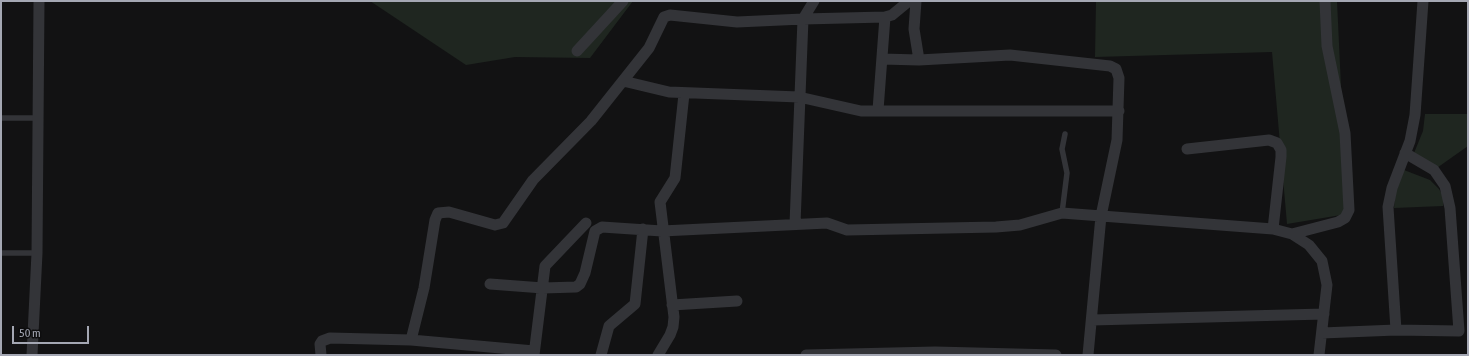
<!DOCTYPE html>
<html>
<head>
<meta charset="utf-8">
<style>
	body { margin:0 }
	#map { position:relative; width:1469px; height:356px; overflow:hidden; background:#121213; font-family:"Asap Condensed",sans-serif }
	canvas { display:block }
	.frame { position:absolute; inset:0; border:2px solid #a4a7b3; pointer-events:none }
	.scale { position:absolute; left:12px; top:326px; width:77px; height:18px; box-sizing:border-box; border:2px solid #a4a7b3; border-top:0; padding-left:5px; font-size:12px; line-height:14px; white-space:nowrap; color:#a4a7b3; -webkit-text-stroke:3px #0d0d0e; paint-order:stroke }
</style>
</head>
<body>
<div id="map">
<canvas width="1469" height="356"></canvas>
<div class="frame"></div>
<div class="scale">50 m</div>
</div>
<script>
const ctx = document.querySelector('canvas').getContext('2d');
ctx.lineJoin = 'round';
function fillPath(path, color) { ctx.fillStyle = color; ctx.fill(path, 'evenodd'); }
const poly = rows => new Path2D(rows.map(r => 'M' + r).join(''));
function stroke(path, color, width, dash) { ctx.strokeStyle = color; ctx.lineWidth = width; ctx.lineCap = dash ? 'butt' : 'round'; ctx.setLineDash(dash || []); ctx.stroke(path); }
fillPath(poly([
	[370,1,633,1,590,58,515,57,466,65],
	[1096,1,1337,1,1347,214,1287,224,1272,52,1095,57],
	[1425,114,1468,114,1468,146,1434,170,1414,153,1423,131],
	[1404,170,1430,180,1439,189,1443,196,1443,206,1394,208,1395,194]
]), '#1f2620');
stroke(poly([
	[1,118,38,118],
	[1062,213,1067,173,1062,149,1065,134],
	[1,253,37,253]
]), '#333438', 5.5);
stroke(poly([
	[916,1,914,29,919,60],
	[577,51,623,1],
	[882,59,919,60,1010,55,1110,66,1116,69,1119,78,1117,140,1101,216,1088,355],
	[623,81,669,92,799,97,861,111,1119,111],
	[878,110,885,17],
	[1187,149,1269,140,1277,143,1281,150,1281,157,1273,229],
	[795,224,803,19,885,17,892,15,909,1],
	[1292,234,1338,222,1345,218,1349,210,1345,133,1327,46,1325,1],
	[490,284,543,288,576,287,580,284,585,273,595,231,602,227,662,231,827,223,847,230,996,227,1020,225,1062,213,1273,229,1292,234,1309,245,1322,261,1327,285,1319,355],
	[672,305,737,301],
	[1092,320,1324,314],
	[1396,330,1388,207,1392,188,1410,141,1415,115,1423,1],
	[1322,333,1396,330,1459,331,1450,208,1445,186,1434,170,1405,153],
	[411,340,424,288,435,220,438,213,449,212,495,225,503,223,533,180,591,121,649,48,664,17,670,15,737,22,803,19,814,1],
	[32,355,37,253,39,1],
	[321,355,320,344,322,341,330,338,411,340,534,351],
	[534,355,545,266,586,223],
	[601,355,609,326,635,304,643,229],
	[658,355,670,335,673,327,674,317,660,202,675,178,684,94],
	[806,355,935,352,1056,355]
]), '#333438', 11);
</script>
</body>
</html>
